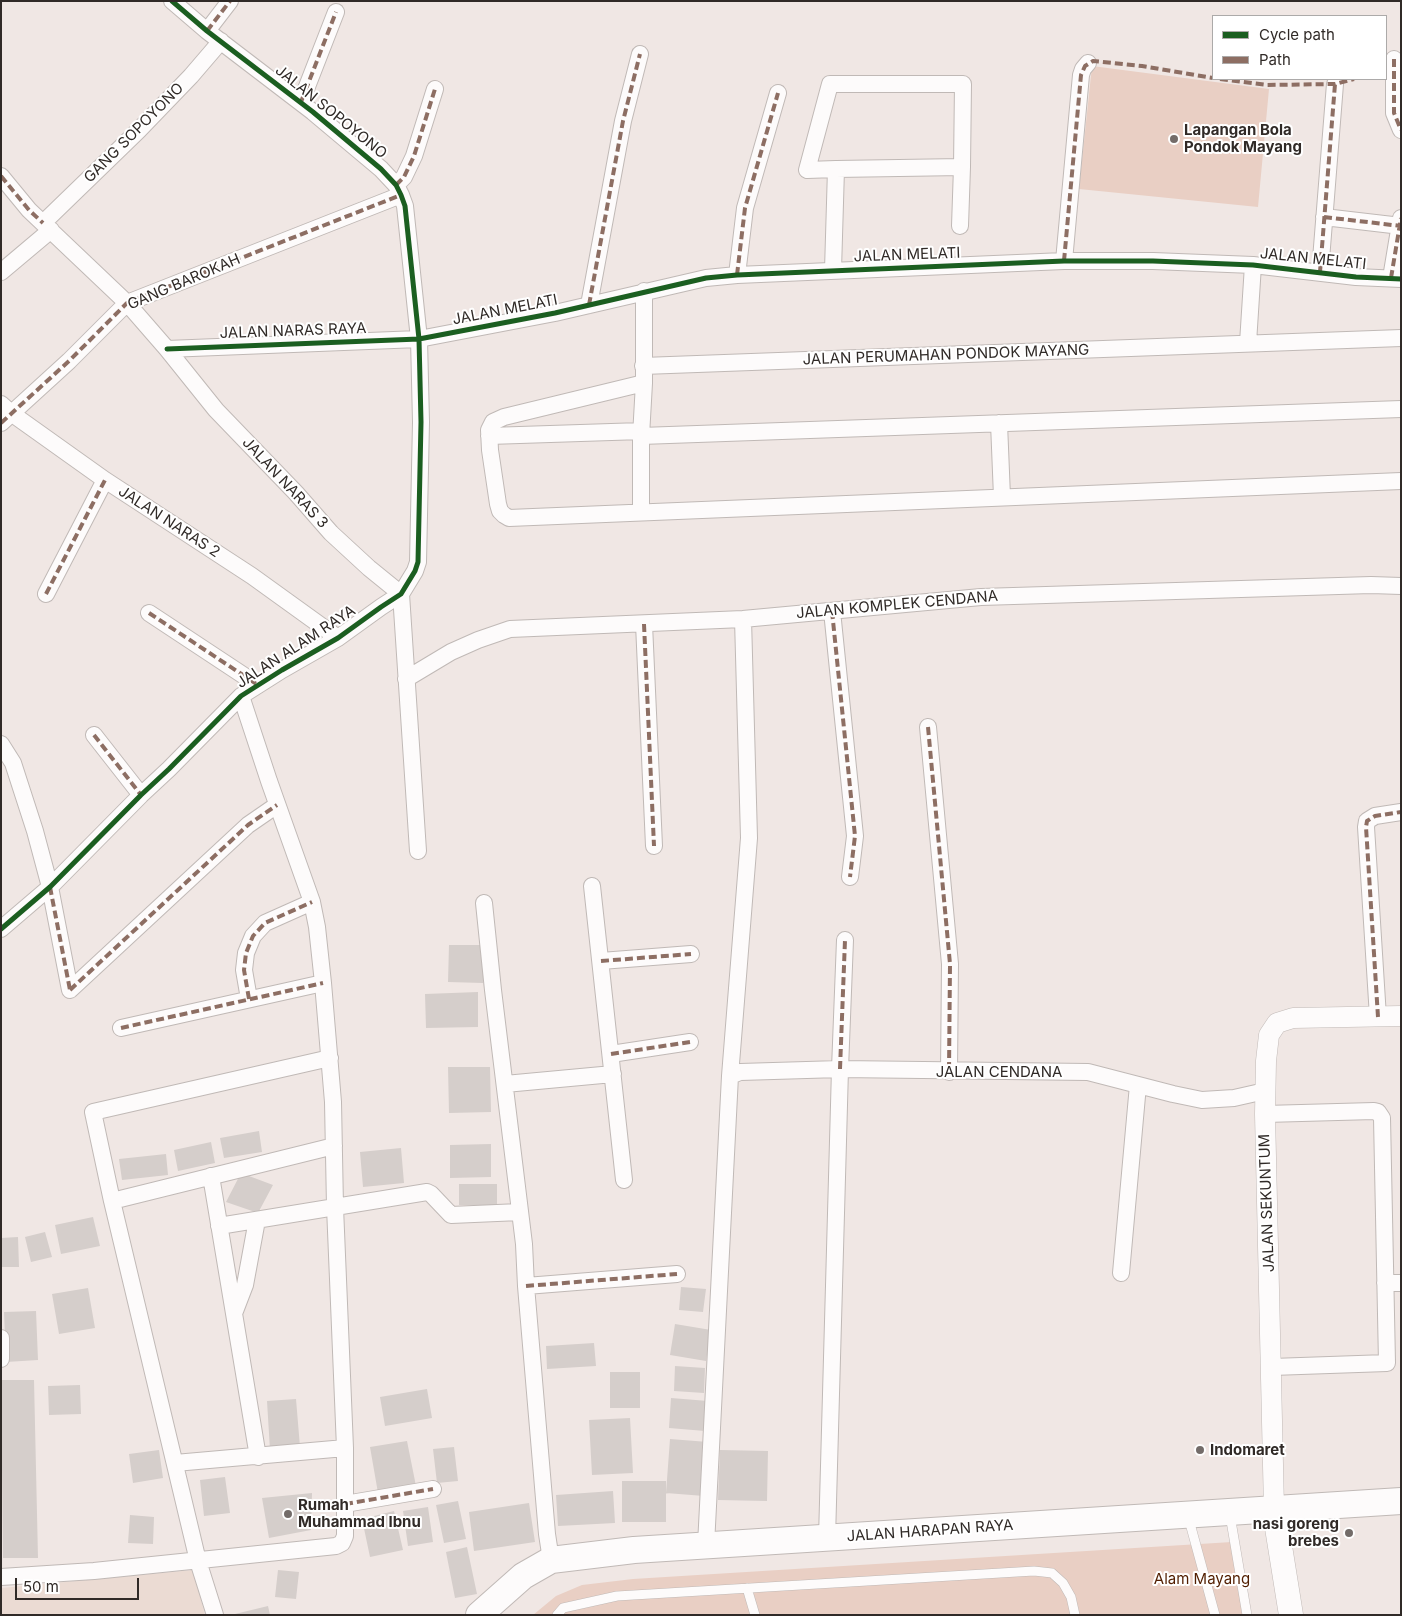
<!DOCTYPE html>
<html>
<head>
<meta charset="utf-8">
<style>
	body { margin:0 }
	#map { position:relative; width:1402px; height:1616px; overflow:hidden; background:#f0e7e4; font-family:Inter,sans-serif }
	canvas { display:block }
	.frame { position:absolute; inset:0; border:2px solid #302a27; pointer-events:none }
	.legend { position:absolute; left:1212px; top:15px; width:175px; height:65px; box-sizing:border-box; background:#fff; border:1px solid #acaaa9; margin:0; padding:6px 9px; list-style:none; font-size:15px; color:#302a27 }
	.legend li { display:flex; align-items:center; gap:10px; height:25px }
	.legend b { width:25px; border:1px solid #acaaa9 }
	.scale { position:absolute; left:15px; top:1578px; width:124px; height:22px; box-sizing:border-box; border:2px solid #302a27; border-top:0; padding-left:6px; font-size:15px; line-height:18px; white-space:nowrap; color:#302a27; -webkit-text-stroke:4px #fff; paint-order:stroke }
</style>
</head>
<body>
<div id="map">
<canvas width="1402" height="1616"></canvas>
<div class="frame"></div>
<ul class="legend">
<li><b style="height:6px;background:#1b5e20"></b>Cycle path</li>
<li><b style="height:6px;background:#8d6e63"></b>Path</li>
</ul>
<div class="scale">50 m</div>
</div>
<script>
const ctx = document.querySelector('canvas').getContext('2d');
ctx.lineJoin = 'round';
function fillPath(path, color) { ctx.fillStyle = color; ctx.fill(path, 'evenodd'); }
const poly = rows => new Path2D(rows.map(r => 'M' + r).join(''));
function stroke(path, color, width, dash) { ctx.strokeStyle = color; ctx.lineWidth = width; ctx.lineCap = dash ? 'butt' : 'round'; ctx.setLineDash(dash || []); ctx.stroke(path); }
function drawText(font, color, halo, rows, align = 'center') {
  ctx.font = font + ' Inter,sans-serif'; ctx.lineWidth = 4; ctx.setLineDash([]); ctx.textBaseline = 'middle'; ctx.strokeStyle = halo; ctx.fillStyle = color; for (const [text, x, y, turn = 0] of rows) {
    ctx.save(); ctx.translate(x, y); ctx.rotate((+turn || 0) * Math.PI / 180); ctx.textAlign = isNaN(turn) ? turn : align; if (halo) ctx.strokeText(text, 0, 0); ctx.fillText(text, 0, 0); ctx.restore();
  }
}
fillPath(poly([
	[193,1570,205,1615,1,1615,1,1588]
]), '#ebdbd3');
fillPath(poly([
	[1092,66,1269,89,1258,207,1079,189],
	[1232,1542,1246,1615,533,1615,556,1596,582,1585,633,1579]
]), '#e9cfc4');
fillPath(poly([
	[449,945,483,945,483,983,448,982],
	[478,992,478,1027,426,1028,425,994],
	[448,1067,490,1067,491,1112,449,1113],
	[259,1131,262,1152,224,1158,220,1138],
	[211,1142,215,1163,178,1171,174,1150],
	[491,1144,491,1177,450,1178,450,1145],
	[401,1148,404,1183,363,1187,360,1152],
	[166,1154,168,1175,122,1180,119,1159],
	[241,1173,273,1185,258,1213,226,1202],
	[459,1184,497,1184,497,1205,459,1205],
	[93,1217,100,1246,61,1254,55,1225],
	[45,1232,52,1257,31,1262,25,1237],
	[18,1237,19,1267,1,1267,1,1238],
	[681,1287,706,1289,703,1312,679,1310],
	[88,1288,95,1328,59,1334,52,1294],
	[36,1311,38,1360,6,1362,4,1312],
	[675,1324,711,1330,706,1361,670,1355],
	[594,1343,596,1366,547,1369,546,1346],
	[675,1366,705,1368,704,1393,674,1391],
	[610,1372,640,1372,640,1408,610,1408],
	[1,1380,34,1380,38,1558,3,1558],
	[80,1385,81,1414,49,1415,48,1386],
	[427,1389,432,1418,385,1426,380,1397],
	[671,1398,708,1401,705,1431,669,1428],
	[296,1399,300,1447,270,1450,267,1401],
	[630,1418,633,1473,592,1475,589,1420],
	[670,1439,708,1442,704,1496,666,1493],
	[407,1441,416,1486,378,1493,370,1447],
	[454,1447,458,1481,437,1483,433,1449],
	[159,1450,163,1478,133,1483,129,1454],
	[720,1450,768,1451,767,1501,718,1500],
	[225,1477,230,1513,204,1516,200,1480],
	[622,1481,666,1481,666,1522,622,1522],
	[613,1491,615,1523,558,1526,556,1495],
	[312,1493,311,1530,269,1538,262,1498],
	[458,1501,466,1539,444,1543,436,1505],
	[529,1503,535,1542,474,1551,469,1512],
	[428,1507,433,1542,408,1546,403,1511],
	[394,1511,403,1550,370,1557,362,1519],
	[130,1515,154,1517,153,1544,128,1543],
	[467,1547,477,1594,455,1598,446,1552],
	[278,1570,299,1572,296,1599,275,1597],
	[268,1606,270,1615,235,1615,235,1614]
]), '#d5cecb');
const service = poly([
	[1230,1515,1247,1615],
	[1188,1516,1215,1615],
	[747,1588,755,1615],
	[557,1615,563,1608,617,1596,1034,1571,1052,1573,1063,1583,1071,1597,1075,1615]
]);
const minor = poly([
	[207,31,230,1],
	[1394,59,1394,113,1401,130],
	[301,102,336,12],
	[1,176,29,210,127,303,167,349,216,410,296,493,331,533,369,568,401,594,418,851],
	[396,185,404,177,414,156,435,89],
	[1324,217,1401,226],
	[43,223,139,130,191,76,221,41],
	[960,226,962,167],
	[1064,261,1081,75,1083,69,1088,63],
	[833,270,836,169,962,167,963,84,830,84,807,170,836,169],
	[1,272,51,230],
	[1320,272,1335,84],
	[737,275,745,208,778,93],
	[1391,278,1401,218],
	[644,291,644,383,641,436,1401,409],
	[589,305,623,121,640,54],
	[1248,343,1253,265],
	[167,349,419,339,555,313,706,278,737,275,1064,261,1153,261,1253,265,1356,277,1401,279],
	[643,366,1401,338],
	[644,383,504,417,493,422,489,430,490,450,498,504,500,511,504,515,509,518,1401,481],
	[1,404,11,413,105,480,252,576,338,638],
	[1,423,69,361,127,303,401,195],
	[999,423,1002,497],
	[489,436,642,431],
	[641,512,641,436],
	[46,594,105,480],
	[832,611,855,836,850,877],
	[149,613,258,685],
	[644,624,654,846],
	[406,679,451,652,478,640,510,629,743,619,981,597,1371,585,1401,586],
	[928,727,950,964,949,1072],
	[94,735,141,795],
	[1,744,13,763,35,831,50,887,70,990],
	[592,886,624,1180],
	[484,903,493,990,524,1244,526,1286,547,1534,551,1560],
	[1,929,50,887,141,795,169,769,241,696,282,670,338,638,381,607,401,594,415,571,418,562,421,422,419,339,405,206,401,195,396,185,381,169,313,112,207,31,172,1],
	[601,961,691,954],
	[70,990,248,825,277,805],
	[249,999,244,970,246,953,253,936,265,923,312,902],
	[1378,1017,1366,827,1367,821,1375,816,1401,812],
	[121,1028,323,983],
	[611,1054,690,1042],
	[730,1076,740,1072,840,1069,1088,1072,1173,1094,1202,1100,1234,1098,1265,1091],
	[505,1084,613,1074],
	[1265,1114,1374,1111,1378,1112,1382,1118,1387,1363,1272,1367],
	[211,1176,258,1457],
	[112,1201,334,1146],
	[219,1226,427,1192,431,1194,451,1215,520,1212],
	[1121,1273,1138,1085],
	[1385,1283,1401,1283],
	[526,1286,677,1274],
	[235,1311,245,1285,257,1220],
	[1,1338,1,1359],
	[175,1463,345,1448],
	[345,1504,433,1489],
	[827,1538,840,1069,845,940],
	[706,1545,730,1076,749,838,743,619],
	[1,1577,94,1571,336,1546,342,1543,345,1536,345,1448,335,1207,333,1102,323,983,317,927,312,902,269,781,241,696],
	[215,1615,198,1561,112,1201,93,1112,330,1058]
]);
const tertiary = poly([
	[1274,1509,1265,1114,1266,1061,1269,1035,1277,1023,1293,1018,1401,1016]
]);
const secondary = poly([
	[1274,1509,1291,1615]
]);
const primary = poly([
	[479,1615,523,1576,551,1560,634,1550,1401,1501]
]);
stroke(service, '#c0b9b6', 10);
stroke(minor, '#c0b9b6', 18);
stroke(tertiary, '#c0b9b6', 21);
stroke(secondary, '#c0b9b6', 25);
stroke(primary, '#c0b9b6', 28);
stroke(service, '#fdfbfb', 9);
stroke(minor, '#fdfbfb', 16);
stroke(tertiary, '#fdfbfb', 20);
stroke(secondary, '#fdfbfb', 24);
stroke(primary, '#fdfbfb', 26);
stroke(poly([
	[207,31,230,1],
	[1394,59,1394,113,1401,130],
	[1220,79,1267,85,1335,84,1354,79],
	[301,102,336,12],
	[1,176,29,210,43,223],
	[396,185,404,177,414,156,435,89],
	[1324,217,1401,226],
	[1064,261,1081,75,1085,66,1093,61,1142,66,1213,78],
	[1320,272,1335,84],
	[737,275,745,208,778,93],
	[1391,278,1401,218],
	[589,305,623,121,640,54],
	[1,423,69,361,127,303,401,195],
	[46,594,105,480],
	[832,611,855,836,850,877],
	[149,613,258,685],
	[644,624,654,846],
	[928,727,950,964,949,1072],
	[94,735,141,795],
	[50,887,70,990],
	[601,961,691,954],
	[70,990,248,825,277,805],
	[249,999,244,970,246,953,253,936,265,923,312,902],
	[1378,1017,1366,827,1367,821,1375,816,1401,812],
	[121,1028,323,983],
	[611,1054,690,1042],
	[840,1069,845,940],
	[526,1286,677,1274],
	[345,1504,433,1489]
]), '#8d6e63', 4, [8, 4]);
stroke(poly([
	[167,349,419,339,555,313,706,278,737,275,1064,261,1153,261,1253,265,1356,277,1401,279],
	[1,929,50,887,141,795,169,769,241,696,282,670,338,638,381,607,401,594,415,571,418,562,421,422,419,339,405,206,401,195,396,185,381,169,313,112,207,31,172,1]
]), '#1b5e20', 5);
for (const [x, y, r, color] of [
	[1174,139,5,"#736c69"],
	[1200,1450,5,"#736c69"],
	[288,1514,5,"#736c69"],
	[1349,1533,5,"#736c69"]
]) { const dot = new Path2D(); dot.arc(x, y, r, 0, 2 * Math.PI); ctx.fillStyle = color; ctx.fill(dot); stroke(dot, '#fff', 2); }
drawText('15px', '#302a27', '#fff', [
	["JALAN SOPOYONO",331,112,39],
	["GANG SOPOYONO",134,133,-45],
	["JALAN MELATI",907,255,-2],
	["JALAN MELATI",1313,259,6],
	["GANG BAROKAH",184,282,-23],
	["JALAN MELATI",505,310,-11],
	["JALAN NARAS RAYA",293,331,-2],
	["JALAN PERUMAHAN PONDOK MAYANG",946,355,-2],
	["JALAN NARAS 3",285,483,47],
	["JALAN NARAS 2",169,522,33],
	["JALAN KOMPLEK CENDANA",897,605,-5],
	["JALAN ALAM RAYA",296,647,-33],
	["JALAN CENDANA",999,1072],
	["JALAN SEKUNTUM",1267,1203,-92],
	["JALAN HARAPAN RAYA",930,1531,-4]
]);
drawText('bold 15px', '#302a27', '#fff', [
	["Lapangan Bola",1184,130],
	["Pondok Mayang",1184,147],
	["Indomaret",1210,1450],
	["Rumah",298,1505],
	["Muhammad Ibnu",298,1522],
	["nasi goreng",1339,1524,"right"],
	["brebes",1339,1541,"right"]
], 'left');
drawText('15px', '#511e01', '#fff', [
	["Alam Mayang",1202,1579]
]);
</script>
</body>
</html>
